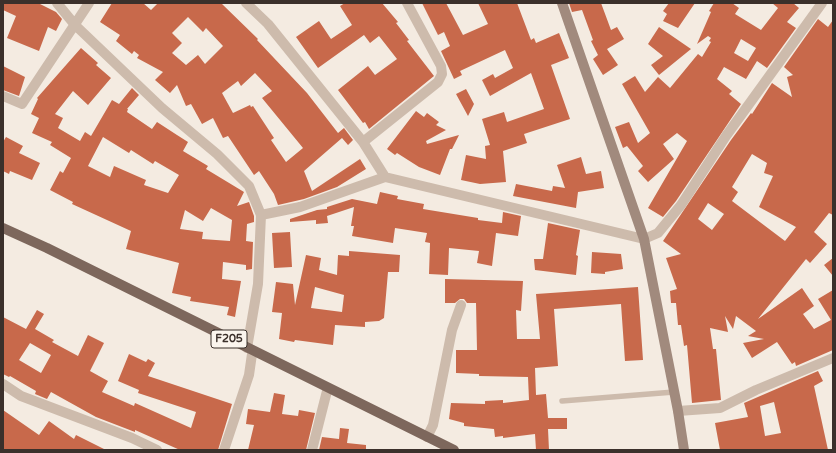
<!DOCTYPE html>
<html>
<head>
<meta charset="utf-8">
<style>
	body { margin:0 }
	#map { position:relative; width:836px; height:453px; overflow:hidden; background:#f4ebe1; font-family:"Varela Round",sans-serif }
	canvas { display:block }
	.frame { position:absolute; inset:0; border:4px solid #3b302b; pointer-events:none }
</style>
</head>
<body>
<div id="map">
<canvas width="836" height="453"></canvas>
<div class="frame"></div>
</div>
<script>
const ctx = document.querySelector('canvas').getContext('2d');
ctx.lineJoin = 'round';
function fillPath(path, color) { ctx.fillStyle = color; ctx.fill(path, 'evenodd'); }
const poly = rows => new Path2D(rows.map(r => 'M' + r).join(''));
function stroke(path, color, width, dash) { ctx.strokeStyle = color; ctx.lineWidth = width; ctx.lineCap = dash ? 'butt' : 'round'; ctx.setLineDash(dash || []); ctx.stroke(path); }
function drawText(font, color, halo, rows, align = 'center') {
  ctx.font = font + ' "Varela Round",sans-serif'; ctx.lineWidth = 4; ctx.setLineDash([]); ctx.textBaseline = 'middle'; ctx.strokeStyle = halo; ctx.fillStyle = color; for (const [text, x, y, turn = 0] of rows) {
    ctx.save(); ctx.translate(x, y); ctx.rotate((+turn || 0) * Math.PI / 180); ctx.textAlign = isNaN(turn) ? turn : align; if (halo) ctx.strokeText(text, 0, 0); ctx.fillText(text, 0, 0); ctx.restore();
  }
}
fillPath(poly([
	[3,3,38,3,56,12,62,19,56,31,48,27,39,51,7,38,16,16,3,10],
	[112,3,143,3,151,10,158,3,221,3,258,39,257,40,307,93,338,133,344,128,353,140,348,145,342,138,304,171,312,191,360,159,366,169,337,187,304,199,278,205,274,194,259,171,254,175,228,136,223,138,213,118,202,124,191,104,186,106,177,85,170,93,155,80,163,72,137,58,139,55,134,51,132,54,116,41,120,35,100,22],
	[188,17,203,32,206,28,223,46,205,64,198,55,186,65,172,53,182,43,172,33],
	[255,73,272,91,262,98,303,148,286,162,271,140,274,138,253,106,251,107,250,105,233,113,222,93,238,81,241,86],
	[345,3,382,3,398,22,396,23,409,40,407,41,434,76,369,129,365,122,363,123,338,90,368,66,375,75,397,59,379,36,370,43,364,35,318,68,296,37,319,21,331,39,352,25,340,6],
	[422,3,446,3,463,35,488,24,478,3,517,3,531,40,534,38,536,43,559,33,569,58,551,65,570,119,524,134,527,143,503,151,506,182,480,184,461,180,466,155,486,159,485,146,490,145,482,119,504,112,507,122,544,109,531,73,490,96,482,80,493,74,495,78,513,68,505,50,460,71,462,75,454,79,441,51,450,46,444,32,438,35],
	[569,3,601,3,611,30,617,27,624,39,607,49,618,65,603,75,593,59,598,55,591,41,593,40,582,10,572,12],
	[669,3,695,3,678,28,663,21,667,14,663,11],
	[714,3,732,3,739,8,735,14,761,30,778,8,772,3,793,3,799,8,787,22,796,28,767,68,757,61,746,79,724,67,717,79,732,91,729,94,741,104,676,201,663,217,648,208,687,141,677,133,663,144,674,159,648,182,638,171,643,166,627,146,623,148,615,127,629,122,638,143,650,133,622,84,635,76,645,92,658,77,670,88,698,54,702,57,711,42,709,41,711,38,708,36,697,44,711,12,709,11],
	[741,39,756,48,748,61,734,53],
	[818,19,828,27,833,20,833,215,829,213,814,232,827,244,810,263,806,259,758,319,802,288,814,306,803,314,814,329,831,320,818,299,833,290,833,350,796,366,795,362,792,364,777,342,752,358,743,343,764,339,748,336,756,331,736,316,733,329,725,316,728,332,710,328,713,349,716,349,721,400,692,403,687,345,684,346,681,325,678,325,676,303,671,303,670,291,677,289,666,258,681,254,663,241,731,140,751,113,752,114,772,83,792,97,787,77,793,75,784,67],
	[752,154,767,163,764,173,773,176,759,207,796,227,785,241,732,201,738,192,732,187],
	[708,203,724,214,712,230,698,219],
	[659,27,691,49,659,75,651,65,663,56,648,44],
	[81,48,98,63,96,65,111,78,88,105,73,91,55,114,63,118,58,128,80,141,85,132,91,136,112,100,119,104,132,88,139,95,127,109,128,109,127,112,152,129,157,122,177,135,188,142,183,151,208,166,206,169,244,192,237,206,249,202,254,216,254,222,247,224,246,241,253,242,252,269,246,270,246,265,223,262,222,279,241,281,235,317,227,315,229,307,190,301,191,297,172,293,179,263,126,249,131,231,72,204,73,202,50,190,60,171,63,173,71,158,50,145,52,142,32,133,39,118,31,114,38,99,37,98],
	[103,137,129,153,131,150,153,164,155,161,179,175,168,193,144,185,146,180,114,166,110,177,88,166],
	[211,208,232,220,230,241,202,239,203,232,180,229,185,210,203,221],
	[3,66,25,77,19,96,3,90],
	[466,89,474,104,468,116,456,94],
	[416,111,424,117,427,113,439,122,436,125,446,130,426,141,427,144,459,135,452,149,450,149,440,175,419,167,397,153,395,155,387,149],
	[6,137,23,146,19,153,40,163,32,180,10,171,9,174,3,171,3,142],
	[581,157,586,174,601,171,604,188,578,192,576,208,513,196,516,184,552,191,553,186,565,188,557,165],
	[380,192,398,196,397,199,424,204,423,209,478,218,478,220,502,223,503,212,521,216,518,236,496,233,492,266,477,263,479,251,449,248,448,275,429,274,430,243,425,242,427,233,395,228,393,243,352,236,354,226,351,226,354,207,327,216,328,223,316,224,316,220,290,222,290,219,317,210,327,209,327,207,352,199,377,204],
	[548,223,580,230,576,255,578,256,576,275,535,270,534,259,543,259],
	[290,232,292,267,274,268,272,233],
	[349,251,400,255,399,272,388,272,384,318,379,321,365,322,365,327,335,325,333,345,295,340,294,342,279,339,282,313,272,312,276,282,293,284,295,305,306,255,321,258,319,270,337,275,338,255,349,256],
	[315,287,344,295,342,312,311,308],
	[592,252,621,254,623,269,605,272,605,274,591,273],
	[833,258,833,276,824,265],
	[445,279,523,281,521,311,516,310,517,339,540,339,536,294,638,287,643,360,625,361,621,304,554,309,558,366,535,368,536,395,546,394,548,418,567,418,567,429,548,429,549,450,536,450,535,434,503,438,503,436,495,437,494,429,464,426,464,423,449,419,451,403,485,404,485,401,503,400,503,403,529,400,528,377,479,376,479,374,456,373,456,350,477,350,476,303,467,303,464,299,460,299,455,303,445,303],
	[37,310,44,314,35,329,54,340,52,342,78,356,88,335,104,343,90,371,108,381,102,392,134,406,135,403,191,428,196,412,138,393,139,390,118,381,129,354,146,362,148,359,155,363,148,376,232,404,218,450,180,450,135,430,135,432,96,417,51,392,47,399,35,394,36,391,10,376,9,377,3,374,3,317,26,329],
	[30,343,51,355,41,373,19,360],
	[818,371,823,381,814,386,828,450,720,450,715,423,748,417,744,403],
	[774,402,781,433,765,436,760,406],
	[274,393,285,395,282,414,298,416,299,410,315,413,306,450,248,450,254,425,246,424,248,409,270,412],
	[3,410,39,435,49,421,74,439,76,435,106,450,3,450],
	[340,428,349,429,347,443,366,445,366,450,319,450,322,437,339,439]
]), '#c8694b');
stroke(poly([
	[562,401,674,392]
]), '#cdbbac', 5.5);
stroke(poly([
	[57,3,75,25,162,108,217,154,249,186,261,215,258,284,247,348],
	[246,3,268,24,363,142,385,177],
	[3,96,22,104,89,3],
	[363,142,438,82,442,74,441,66,407,3],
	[261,215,300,207,385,177,644,239,658,233,681,205,726,136,822,3],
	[3,384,21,396,132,438,157,450],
	[678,411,720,408,756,390,833,358],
	[427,437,433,425,452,330,461,305],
	[224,450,249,375,252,354],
	[312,450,327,391]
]), '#cdbbac', 10);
stroke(poly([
	[562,3,644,239,678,411,684,450]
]), '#a18a7d', 10);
stroke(poly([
	[3,228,47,248,454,450]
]), '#7d675c', 10);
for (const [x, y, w] of [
	[229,339,36]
]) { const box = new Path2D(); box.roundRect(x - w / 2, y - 9, w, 18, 3); ctx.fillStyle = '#fbf5ee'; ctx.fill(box); stroke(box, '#3b302b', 1); }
drawText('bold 11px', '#3b302b', null, [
	["F205",229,339]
]);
</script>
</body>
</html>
